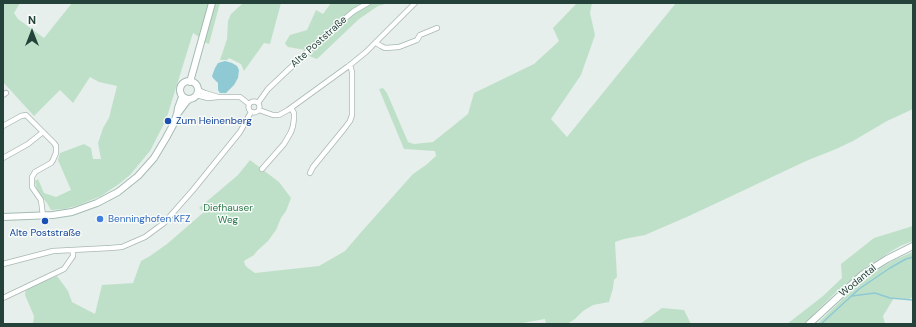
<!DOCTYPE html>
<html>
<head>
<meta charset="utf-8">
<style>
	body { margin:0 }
	#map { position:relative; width:916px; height:327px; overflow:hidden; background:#e6efeb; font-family:"DM Sans",sans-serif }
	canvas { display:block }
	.frame { position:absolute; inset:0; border:4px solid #24423a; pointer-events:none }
	.north { position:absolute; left:12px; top:12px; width:40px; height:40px; -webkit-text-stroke:3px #f7fbf9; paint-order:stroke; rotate:0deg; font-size:11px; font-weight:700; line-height:16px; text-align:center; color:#24423a }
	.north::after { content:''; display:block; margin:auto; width:14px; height:18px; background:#24423a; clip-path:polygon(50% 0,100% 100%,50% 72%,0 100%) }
</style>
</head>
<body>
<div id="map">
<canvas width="916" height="327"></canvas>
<div class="frame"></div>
<div class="north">N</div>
</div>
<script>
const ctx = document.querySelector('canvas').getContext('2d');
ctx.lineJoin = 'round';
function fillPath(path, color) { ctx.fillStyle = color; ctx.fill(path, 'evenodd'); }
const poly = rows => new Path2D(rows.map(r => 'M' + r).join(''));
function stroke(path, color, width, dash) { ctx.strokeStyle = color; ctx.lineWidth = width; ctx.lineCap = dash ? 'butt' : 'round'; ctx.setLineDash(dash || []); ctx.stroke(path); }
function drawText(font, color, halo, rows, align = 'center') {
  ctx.font = font + ' "DM Sans",sans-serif'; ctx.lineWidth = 3; ctx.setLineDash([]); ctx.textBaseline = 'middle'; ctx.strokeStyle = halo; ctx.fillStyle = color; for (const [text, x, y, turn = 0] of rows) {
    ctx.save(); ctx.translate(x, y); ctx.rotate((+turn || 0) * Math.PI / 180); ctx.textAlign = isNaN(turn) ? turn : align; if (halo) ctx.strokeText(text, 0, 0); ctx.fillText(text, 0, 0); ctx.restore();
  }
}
fillPath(poly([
	[3,3,20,3,14,13,18,19,44,38,72,3,209,3,199,37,193,33,166,120,150,151,130,175,119,184,101,196,79,205,65,209,51,210,47,203,37,191,35,181,38,179,44,193,56,197,71,190,58,160,60,153,84,144,91,148,93,159,101,159,98,143,103,128,109,118,117,86,99,82,90,77,73,103,60,90,34,116,3,82],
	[214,3,220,3,209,44,204,42],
	[243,3,281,3,270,44,264,43,244,71,241,64,229,58,227,60,220,60,227,39,228,21,231,14],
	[331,3,363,3,353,9,324,32,306,50,288,47,286,45,285,43,290,35,307,30,316,10,323,14],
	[372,3,389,3,378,6,359,19,317,59,309,56,328,36,354,14],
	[577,3,592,3,590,13,595,35,581,75,551,119,567,137,676,3,913,3,913,109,887,121,853,141,836,149,806,161,689,216,645,235,624,239,615,242,617,277,614,280,613,288,609,302,593,305,583,311,575,319,567,324,546,324,545,319,517,324,33,324,34,316,25,295,26,288,57,276,68,291,72,302,95,314,102,285,133,283,141,261,150,256,167,244,204,212,199,208,238,175,250,160,279,182,291,198,286,211,281,218,276,230,268,241,257,251,254,255,244,261,245,265,248,268,255,273,319,266,345,251,363,230,413,174,426,165,436,156,435,151,404,149,379,89,383,88,387,93,408,142,414,144,433,142,468,114,474,93,534,64,559,41,553,28],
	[913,226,913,241,900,246,869,265,835,293,804,324,787,324,823,296,842,278,841,264,874,238],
	[913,252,913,297,909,299,894,298,883,316,885,324,817,324,853,289,876,271,894,260],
	[662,308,684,310,691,324,640,324]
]), '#bfe0c8');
fillPath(poly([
	[225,61,232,63,237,66,239,70,238,78,234,85,226,93,220,93,218,90,218,83,213,78,212,76,215,68,218,63]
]), '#8ec9d4');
stroke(poly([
	[852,296,875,293,890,298,913,300],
	[821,324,859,289,890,268,906,259,913,257]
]), '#8ec9d4', 1.5);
const street = poly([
	[376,43,381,46,385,48,399,47,417,40,420,35,437,28],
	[198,90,205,93,218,97],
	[3,95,6,93],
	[196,95,208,98,218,97,240,97,249,104],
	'248.5 107a5.5 5.5 0 1 1 11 0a5.5 5.5 0 1 1-11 0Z',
	[258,103,268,89,326,34,354,11,368,3],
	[259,110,273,115,279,115,288,110,350,65,366,52,415,3],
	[3,126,21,116,26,115,54,143,56,146,56,153,53,160,51,163,35,172,32,177,32,187,41,200,43,216],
	[3,158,28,144,43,132],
	[262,169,284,144,291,132,293,126,294,118,294,113,291,108],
	[310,173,313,167,344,129,350,121,352,115,352,72,350,65],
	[3,264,53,251,110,248,122,247,145,237,164,223,193,190,240,132,251,112],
	[3,298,64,269,73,256,73,251]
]);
const secondary = poly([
	'180 90a9 9 0 1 1 18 0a9 9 0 1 1-18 0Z',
	[190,82,212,3],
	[178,113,187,101,190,99],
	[3,217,53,215,72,212,97,203,118,192,138,176,154,158,166,138,173,125,177,114,178,108,182,97],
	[809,324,862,275,871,269,887,259,913,246]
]);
stroke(street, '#a8b8b2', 6);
stroke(secondary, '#a4bbb3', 8);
stroke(street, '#fff', 4.5);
stroke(secondary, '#fff', 6);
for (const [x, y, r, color] of [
	[168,121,4,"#1a4fb4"],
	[100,219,4,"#3f7fe0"],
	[45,221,4,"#1a4fb4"]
]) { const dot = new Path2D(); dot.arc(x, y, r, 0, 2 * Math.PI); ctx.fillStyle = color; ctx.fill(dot); stroke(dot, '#f7fbf9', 1.5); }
drawText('10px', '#24423a', '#f7fbf9', [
	["Alte Poststraße",319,42,-42],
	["Wodantal",858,281,-39]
]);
drawText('10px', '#164399', '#f7fbf9', [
	["Zum Heinenberg",176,121],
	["Alte Poststraße",45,233,"center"]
], 'left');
drawText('10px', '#2d7a4b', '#f7fbf9', [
	["Diefhauser",228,208],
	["Weg",228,220]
]);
drawText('10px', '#366cbe', '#f7fbf9', [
	["Benninghofen KFZ",108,219]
], 'left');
</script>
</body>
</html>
